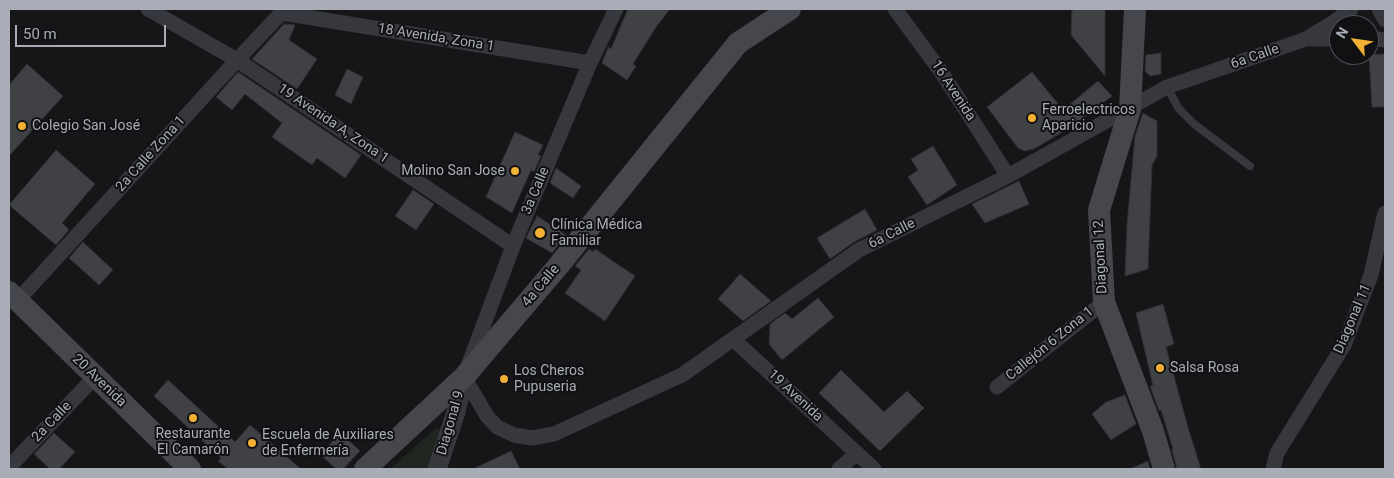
<!DOCTYPE html>
<html>
<head>
<meta charset="utf-8">
<style>
	body { margin:0 }
	#map { position:relative; width:1394px; height:478px; overflow:hidden; background:#161618; font-family:Roboto,sans-serif }
	canvas { display:block }
	.frame { position:absolute; inset:0; border:10px solid #a8adb8; pointer-events:none }
	.north { position:absolute; left:1329px; top:15px; width:50px; height:50px; box-sizing:border-box; background:#111113; border:1px solid #4d4f55; border-radius:50%; rotate:301deg; font-size:14px; font-weight:700; line-height:20px; text-align:center; color:#a8adb8 }
	.north::after { content:''; display:block; margin:auto; width:18px; height:22px; background:#f2b134; clip-path:polygon(50% 0,100% 100%,50% 72%,0 100%) }
	.scale { position:absolute; left:15px; top:25px; width:151px; height:22px; box-sizing:border-box; border:2px solid #a8adb8; border-top:0; padding-left:6px; font-size:15px; line-height:18px; white-space:nowrap; color:#a8adb8; -webkit-text-stroke:4px #111113; paint-order:stroke }
</style>
</head>
<body>
<div id="map">
<canvas width="1394" height="478"></canvas>
<div class="frame"></div>
<div class="north">N</div>
<div class="scale">50 m</div>
</div>
<script>
const ctx = document.querySelector('canvas').getContext('2d');
ctx.lineJoin = 'round';
function fillPath(path, color) { ctx.fillStyle = color; ctx.fill(path, 'evenodd'); }
const poly = rows => new Path2D(rows.map(r => 'M' + r).join(''));
function stroke(path, color, width, dash) { ctx.strokeStyle = color; ctx.lineWidth = width; ctx.lineCap = dash ? 'butt' : 'round'; ctx.setLineDash(dash || []); ctx.stroke(path); }
function drawText(font, color, halo, rows, align = 'center') {
  ctx.font = font + ' Roboto,sans-serif'; ctx.lineWidth = 4; ctx.setLineDash([]); ctx.textBaseline = 'middle'; ctx.strokeStyle = halo; ctx.fillStyle = color; for (const [text, x, y, turn = 0] of rows) {
    ctx.save(); ctx.translate(x, y); ctx.rotate((+turn || 0) * Math.PI / 180); ctx.textAlign = isNaN(turn) ? turn : align; if (halo) ctx.strokeText(text, 0, 0); ctx.fillText(text, 0, 0); ctx.restore();
  }
}
fillPath(poly([
	[436,428,448,432,435,469,390,469]
]), '#1e261f');
const building = poly([
	[628,9,670,9,656,27,633,64,636,66,627,80,602,63,608,48,608,47,611,49,628,9],
	[1072,9,1105,9,1105,76,1071,35,1072,9],
	[284,24,295,25,289,40,317,59,297,89,252,59,284,24],
	[1161,53,1161,74,1150,76,1145,71,1146,55,1161,53],
	[1385,54,1385,107,1372,107,1369,55,1385,54],
	[27,64,63,96,9,156,9,85,27,64],
	[347,69,363,77,351,104,335,95,347,69],
	[238,72,361,155,345,178,317,158,312,165,272,137,282,123,245,94,232,110,216,97,238,72],
	[1032,72,1063,110,1098,81,1112,96,1074,125,1034,149,1024,151,1018,148,987,107,1032,72],
	[1143,113,1157,121,1157,156,1152,165,1148,269,1125,276,1127,224,1135,136,1143,113],
	[515,132,543,145,538,155,541,156,534,172,531,170,512,213,486,197,515,132],
	[933,146,957,185,927,205,908,177,918,170,911,159,933,146],
	[56,150,95,184,62,223,69,230,56,245,9,205,56,150],
	[556,168,581,186,573,198,550,183,556,168],
	[1019,181,1029,204,985,223,972,204,1019,181],
	[413,190,434,204,416,230,395,216,413,190],
	[865,209,877,230,854,242,830,259,817,238,865,209],
	[537,216,566,235,552,253,526,238,537,216],
	[83,242,113,270,99,285,69,258,83,242],
	[589,249,593,252,595,249,635,276,605,321,565,293,581,270,575,266,589,249],
	[740,274,771,301,743,321,718,299,740,274],
	[818,298,834,317,782,360,769,344,770,324,785,313,792,319,818,298],
	[1163,304,1174,344,1166,347,1189,431,1201,469,1177,469,1172,450,1173,449,1161,410,1159,411,1150,386,1153,386,1136,313,1163,304],
	[841,370,884,412,907,391,924,408,880,451,819,393,841,370],
	[168,380,235,442,250,425,301,469,228,469,218,461,221,458,154,396,168,380],
	[1125,395,1136,424,1111,440,1092,414,1106,402,1125,395],
	[54,433,75,452,59,469,50,469,34,454,54,433],
	[341,433,360,451,343,469,336,469,320,454,341,433],
	[511,451,520,469,473,469,511,451],
	[1148,461,1150,469,1130,469,1148,461]
]);
fillPath(building, '#404145');
stroke(building, '#303034', 1);
stroke(poly([
	[1167,87,1179,109,1194,124,1250,166]
]), '#37383d', 8);
stroke(poly([
	[148,9,237,60,513,246],
	[616,9,590,63,513,246,464,377,487,416,497,427,514,435,532,438,554,434,682,375,859,250,1008,176,1167,87,1306,39,1334,22,1351,9],
	[895,9,942,73,1008,176],
	[1379,9,1385,20],
	[282,13,590,63],
	[1369,38,1385,40],
	[1307,39,1339,39],
	[10,299,18,300,237,60,285,9],
	[733,339,874,469],
	[997,387,1104,302],
	[9,467,95,377],
	[839,469,857,453],
	[1273,469,1277,453,1344,345,1371,275,1385,213]
]), '#37383d', 15);
stroke(poly([
	[437,469,456,412,464,377]
]), '#37383d', 19);
stroke(poly([
	[1135,9,1130,109,1099,210,1104,302,1153,431,1164,469],
	[9,292,190,469],
	[365,469,464,377,559,265,738,43,790,9]
]), '#45474d', 22);
for (const [x, y, r, color] of [
	[1032,118,5,"#f2b134"],
	[22,126,5,"#f2b134"],
	[515,171,5,"#f2b134"],
	[540,233,6,"#f2b134"],
	[1160,368,5,"#f2b134"],
	[504,379,5,"#f2b134"],
	[193,418,5,"#f2b134"],
	[252,443,5,"#f2b134"]
]) { const dot = new Path2D(); dot.arc(x, y, r, 0, 2 * Math.PI); ctx.fillStyle = color; ctx.fill(dot); stroke(dot, '#111113', 2); }
drawText('14px', '#a8adb8', '#111113', [
	["18 Avenida, Zona 1",436,38,9],
	["6a Calle",1255,57,-19],
	["16 Avenida",953,91,57],
	["19 Avenida A, Zona 1",333,124,34],
	["2a Calle Zona 1",151,154,-48],
	["3a Calle",536,191,-67],
	["6a Calle",892,234,-27],
	["Diagonal 12",1101,257,-93],
	["4a Calle",541,286,-50],
	["Diagonal 11",1353,319,-67],
	["Callejón 6 Zona 1",1050,344,-39],
	["20 Avenida",99,381,44],
	["19 Avenida",795,396,43],
	["2a Calle",52,422,-46],
	["Diagonal 9",451,423,-74]
]);
drawText('14px', '#a8adb8', '#111113', [
	["Ferroelectricos",1042,110],
	["Aparicio",1042,126],
	["Colegio San José",32,126],
	["Molino San Jose",505,171,"right"],
	["Clínica Médica",551,225],
	["Familiar",551,241],
	["Salsa Rosa",1170,368],
	["Los Cheros",514,371],
	["Pupuseria",514,387],
	["Restaurante",193,434,"center"],
	["El Camarón",193,450,"center"],
	["Escuela de Auxiliares",262,435],
	["de Enfermería",262,451]
], 'left');
</script>
</body>
</html>
